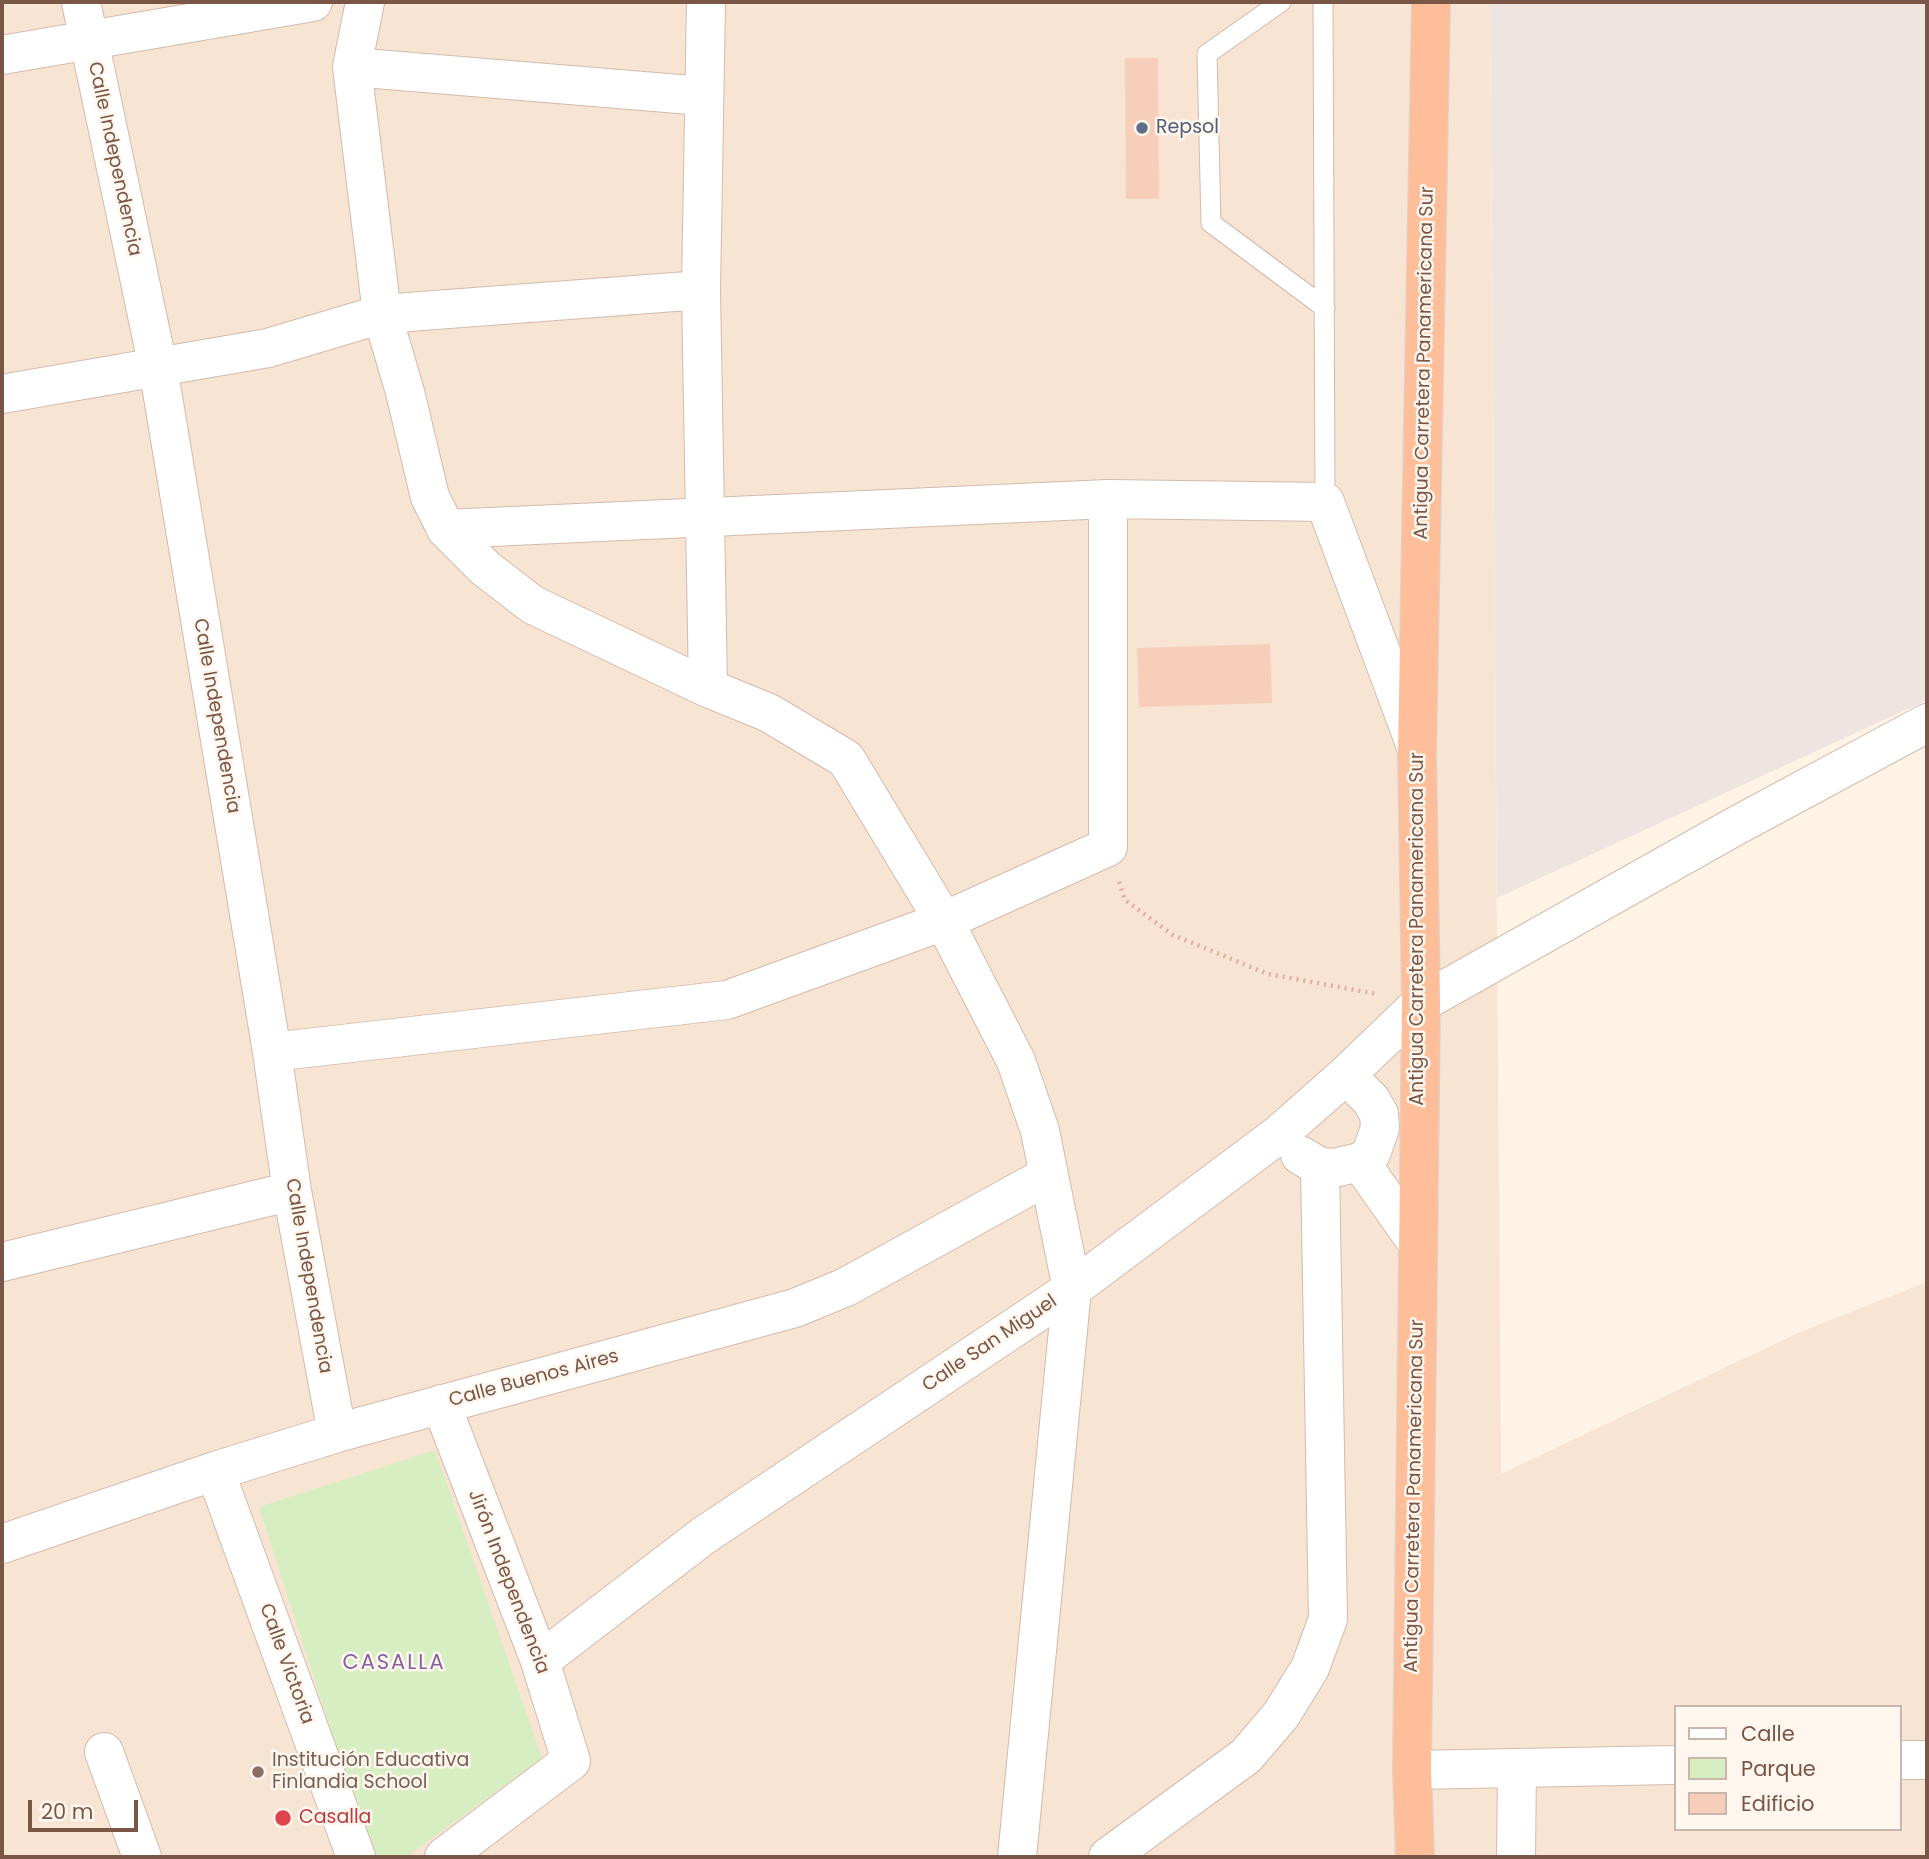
<!DOCTYPE html>
<html>
<head>
<meta charset="utf-8">
<style>
	body { margin:0 }
	#map { position:relative; width:1929px; height:1859px; overflow:hidden; background:#fef3e5; font-family:Poppins,sans-serif }
	canvas { display:block }
	.frame { position:absolute; inset:0; border:4px solid #7a5647; pointer-events:none }
	.legend { position:absolute; left:1674px; top:1705px; width:228px; height:126px; box-sizing:border-box; background:#fff7ee; border:2px solid #cab7ab; margin:0; padding:9px 12px; list-style:none; font-size:21px; color:#7a5647 }
	.legend li { display:flex; align-items:center; gap:14px; height:35px }
	.legend b { width:35px; border:2px solid #cab7ab }
	.scale { position:absolute; left:28px; top:1800px; width:110px; height:32px; box-sizing:border-box; border:4px solid #7a5647; border-top:0; padding-left:9px; font-size:21px; line-height:24px; white-space:nowrap; color:#7a5647; -webkit-text-stroke:5px #fff7ee; paint-order:stroke }
</style>
</head>
<body>
<div id="map">
<canvas width="1929" height="1859"></canvas>
<div class="frame"></div>
<ul class="legend">
<li><b style="height:9px;background:#fff"></b>Calle</li>
<li><b style="height:19px;background:#d7eec2"></b>Parque</li>
<li><b style="height:19px;background:#f6ceba"></b>Edificio</li>
</ul>
<div class="scale">20 m</div>
</div>
<script>
const ctx = document.querySelector('canvas').getContext('2d');
ctx.lineJoin = 'round';
function fillPath(path, color) { ctx.fillStyle = color; ctx.fill(path, 'evenodd'); }
const poly = rows => new Path2D(rows.map(r => 'M' + r).join(''));
function stroke(path, color, width, dash) { ctx.strokeStyle = color; ctx.lineWidth = width; ctx.lineCap = dash ? 'butt' : 'round'; ctx.setLineDash(dash || []); ctx.stroke(path); }
function drawText(font, color, halo, rows, align = 'center') {
  ctx.font = font + ' Poppins,sans-serif'; ctx.lineWidth = 5; ctx.setLineDash([]); ctx.textBaseline = 'middle'; ctx.strokeStyle = halo; ctx.fillStyle = color; for (const [text, x, y, turn = 0] of rows) {
    ctx.save(); ctx.translate(x, y); ctx.rotate((+turn || 0) * Math.PI / 180); ctx.textAlign = isNaN(turn) ? turn : align; if (halo) ctx.strokeText(text, 0, 0); ctx.fillText(text, 0, 0); ctx.restore();
  }
}
fillPath(poly([
	[2,2,1490,2,1501,1474,1798,1333,1927,1282,1927,1857,2,1857],
	[1675,1707,1899,1707,1899,1829,1675,1829]
]), '#f7e4d3');
fillPath(poly([
	[1490,2,1927,2,1927,700,1497,898]
]), '#eee5e0');
fillPath(poly([
	[435,1450,542,1758,406,1857,372,1857,259,1507]
]), '#d7eec2');
fillPath(poly([
	[1125,58,1158,58,1159,199,1126,199],
	[1270,644,1272,703,1139,707,1137,648]
]), '#f6ceba');
const service = poly([
	[1281,2,1207,54,1211,223,1325,308],
	[1323,2,1325,502]
]);
const minor = poly([
	[81,2,158,367,272,1052,292,1191,337,1433],
	[365,2,352,67,382,314,405,392,430,497,446,529,485,568,533,605,708,688,769,713,846,759,944,921,1016,1061,1040,1131,1072,1289,1017,1857],
	[706,2,701,290,708,688],
	[2,55,313,2],
	[352,67,703,96],
	[2,394,268,348,382,314,701,290],
	[446,529,1108,499,1325,502,1417,749],
	[272,1052,727,1000,944,921,1108,847,1108,499],
	[1300,1155,1320,1167,1334,1168,1360,1162,1371,1154,1380,1128,1379,1114,1371,1100,1346,1075],
	[1360,1162,1418,1244],
	[2,1262,292,1191],
	[441,1404,540,1661,571,1761,444,1857],
	[215,1471,356,1857],
	[2,1544,215,1471,337,1433,795,1308,846,1287,1049,1175],
	[540,1661,703,1536,1072,1289,1278,1135,1346,1075,1421,1003,1732,828,1927,723],
	[104,1752,142,1857],
	[1899,1760,1927,1760],
	[1412,1770,1675,1765],
	[1108,1857,1246,1756,1281,1715,1310,1668,1328,1619,1320,1167],
	[1516,1857,1517,1768]
]);
const trunk = poly([
	[1415,1857,1412,1770,1421,1003,1417,751,1431,2]
]);
stroke(service, '#d4bbac', 21);
stroke(minor, '#d4bbac', 40);
stroke(trunk, '#dcd3cf', 40);
stroke(poly([
	[1119,882,1125,900,1173,935,1268,974,1377,994]
]), '#dcb09d', 4.5, [2, 5]);
stroke(service, '#fff', 19);
stroke(minor, '#fff', 38);
stroke(trunk, '#febe9a', 38);
for (const [x, y, r, color] of [
	[1142,128,7,"#5c6f8a"],
	[258,1772,7,"#8d6e63"],
	[283,1818,9,"#e0444e"]
]) { const dot = new Path2D(); dot.arc(x, y, r, 0, 2 * Math.PI); ctx.fillStyle = color; ctx.fill(dot); stroke(dot, '#fff7ee', 2.5); }
drawText('19px', '#4e5e75', '#fff7ee', [
	["Repsol",1156,128]
], 'left');
drawText('19px', '#7a5647', '#fff7ee', [
	["Calle Independencia",114,159,78],
	["Antigua Carretera Panamericana Sur",1425,363,-89],
	["Calle Independencia",216,716,80],
	["Antigua Carretera Panamericana Sur",1418,929,-90],
	["Calle Independencia",308,1276,80],
	["Calle San Miguel",990,1344,-34],
	["Calle Buenos Aires",534,1379,-15],
	["Antigua Carretera Panamericana Sur",1415,1496,-89],
	["Jirón Independencia",508,1582,69],
	["Calle Victoria",286,1664,70]
]);
drawText('19px', '#785e54', '#fff7ee', [
	["Institución Educativa",272,1761],
	["Finlandia School",272,1783]
], 'left');
drawText('19px', '#be3a42', '#fff7ee', [
	["Casalla",299,1818]
], 'left');
ctx.letterSpacing = '2px';
drawText('21px', '#86629e', '#fff7ee', [
	["CASALLA",394,1664]
]);
ctx.letterSpacing = '0px';
</script>
</body>
</html>
